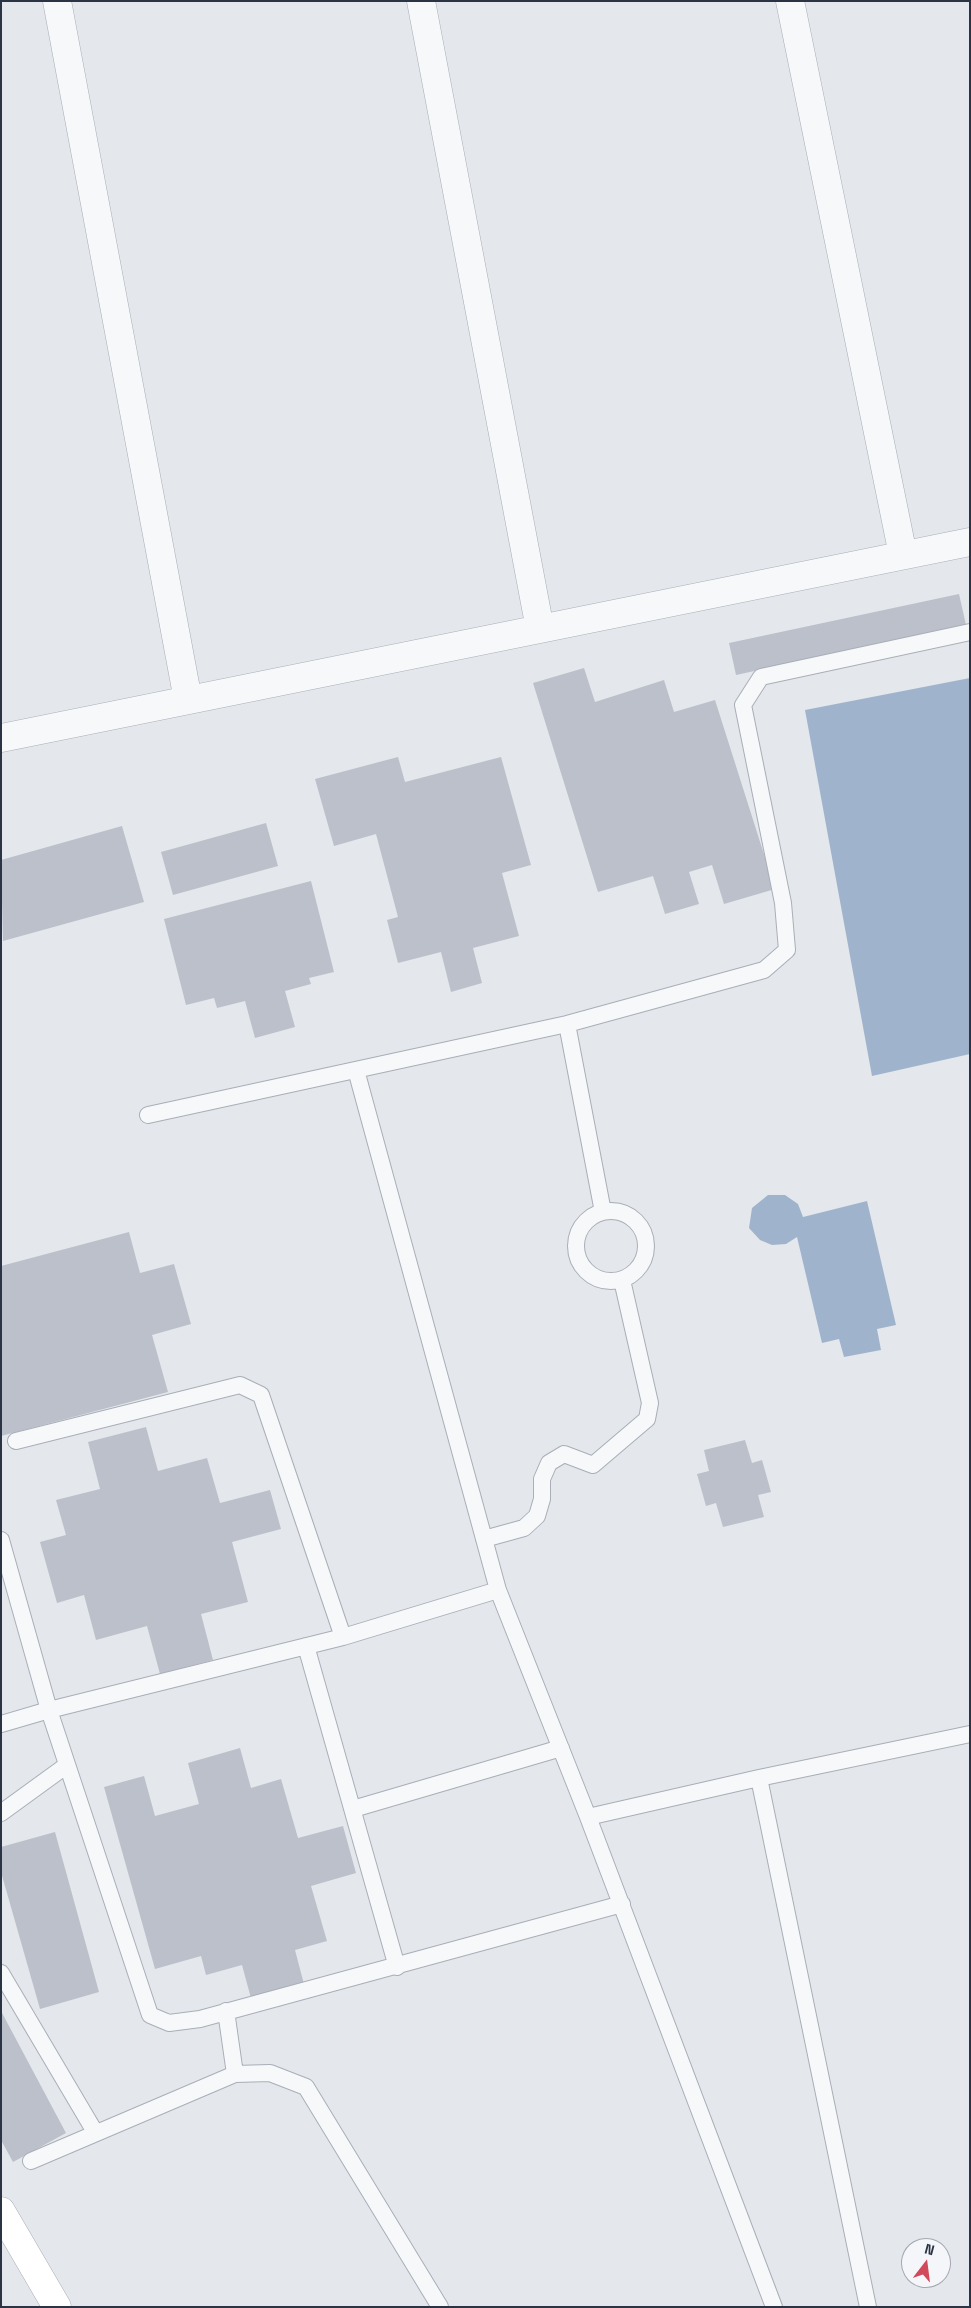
<!DOCTYPE html>
<html>
<head>
<meta charset="utf-8">
<style>
	body { margin:0 }
	#map { position:relative; width:971px; height:2308px; overflow:hidden; background:#e4e7ec; font-family:"Space Grotesk",sans-serif }
	canvas { display:block }
	.frame { position:absolute; inset:0; border:2px solid #2b3445; pointer-events:none }
	.north { position:absolute; left:901px; top:2238px; width:50px; height:50px; box-sizing:border-box; background:#f4f6f9; border:1px solid #a4a8b1; border-radius:50%; rotate:15deg; font-size:14px; font-weight:700; line-height:20px; text-align:center; color:#2b3445 }
	.north::after { content:''; display:block; margin:auto; width:18px; height:22px; background:#d1495b; clip-path:polygon(50% 0,100% 100%,50% 72%,0 100%) }
</style>
</head>
<body>
<div id="map">
<canvas width="971" height="2308"></canvas>
<div class="frame"></div>
<div class="north">N</div>
</div>
<script>
const ctx = document.querySelector('canvas').getContext('2d');
ctx.lineJoin = 'round';
function fillPath(path, color) { ctx.fillStyle = color; ctx.fill(path, 'evenodd'); }
const poly = rows => new Path2D(rows.map(r => 'M' + r).join(''));
function stroke(path, color, width, dash) { ctx.strokeStyle = color; ctx.lineWidth = width; ctx.lineCap = dash ? 'butt' : 'round'; ctx.setLineDash(dash || []); ctx.stroke(path); }
fillPath(poly([
	[970,678,970,1054,872,1076,805,710],
	[768,1195,785,1195,798,1204,803,1217,867,1201,896,1325,877,1329,881,1350,844,1357,839,1339,822,1343,797,1237,786,1244,772,1245,760,1240,749,1228,752,1208]
]), '#9fb4cc');
fillPath(poly([
	[959,594,966,625,736,675,729,643],
	[584,668,595,702,664,680,674,712,715,700,775,889,724,904,712,865,689,872,699,904,665,914,653,876,598,892,533,683],
	[398,757,405,782,501,757,531,865,502,873,519,936,473,948,482,983,451,992,441,952,398,963,387,920,398,917,376,834,334,846,315,779],
	[266,823,278,866,173,895,161,852],
	[122,826,144,902,3,941,1,860],
	[311,881,334,972,309,978,311,984,285,991,295,1027,255,1038,245,1001,217,1008,214,998,186,1005,164,919],
	[129,1232,140,1273,174,1264,191,1324,152,1335,168,1392,1,1436,1,1266],
	[146,1427,158,1471,207,1458,220,1503,270,1490,281,1529,232,1542,248,1602,201,1614,213,1660,160,1674,147,1626,96,1640,84,1595,57,1603,40,1542,66,1535,56,1500,100,1489,88,1442],
	[745,1440,752,1463,762,1460,771,1492,758,1495,764,1517,723,1527,716,1503,706,1506,697,1474,709,1471,704,1450],
	[240,1748,251,1788,281,1779,298,1838,343,1826,356,1873,311,1886,327,1941,295,1950,305,1988,252,2002,242,1965,206,1975,201,1956,155,1969,104,1787,144,1776,155,1816,199,1804,188,1763],
	[55,1832,99,1992,40,2009,1,1872,1,1847],
	[1,2011,66,2133,13,2162,1,2140]
]), '#bbc0ca');
const lane = poly([
	[567,1024,603,1212],
	[356,1070,498,1590,588,1817,774,2307],
	[148,1115,567,1024,764,970,787,950,783,903,743,705,761,677,970,632],
	'576 1246a35 35 0 1 1 70 0a35 35 0 1 1-70 0Z',
	[16,1441,240,1385,261,1395,343,1637],
	[484,1539,524,1528,537,1516,542,1499,542,1479,549,1463,564,1454,593,1465,647,1419,650,1403,622,1280],
	[1,1540,49,1710,150,2015,169,2023,200,2019,622,1904],
	[306,1646,397,1967],
	[1,1724,49,1710,343,1637,498,1590],
	[759,1778,868,2307],
	[353,1809,561,1748],
	[1,1813,67,1765],
	[588,1817,759,1778,970,1734],
	[1,1973,95,2132],
	[226,2011,235,2074],
	[31,2161,235,2074,270,2073,306,2087,440,2307]
]);
const street = poly([
	[57,1,188,700],
	[421,1,540,629],
	[790,1,903,555],
	[1,738,970,542]
]);
const secondary = poly([
	[1,2211,57,2307]
]);
stroke(lane, '#a9aeb7', 18);
stroke(street, '#a9aeb7', 29);
stroke(secondary, '#a9aeb7', 29);
stroke(lane, '#f7f8fa', 16);
stroke(street, '#f7f8fa', 28);
stroke(secondary, '#fff', 28);
</script>
</body>
</html>
